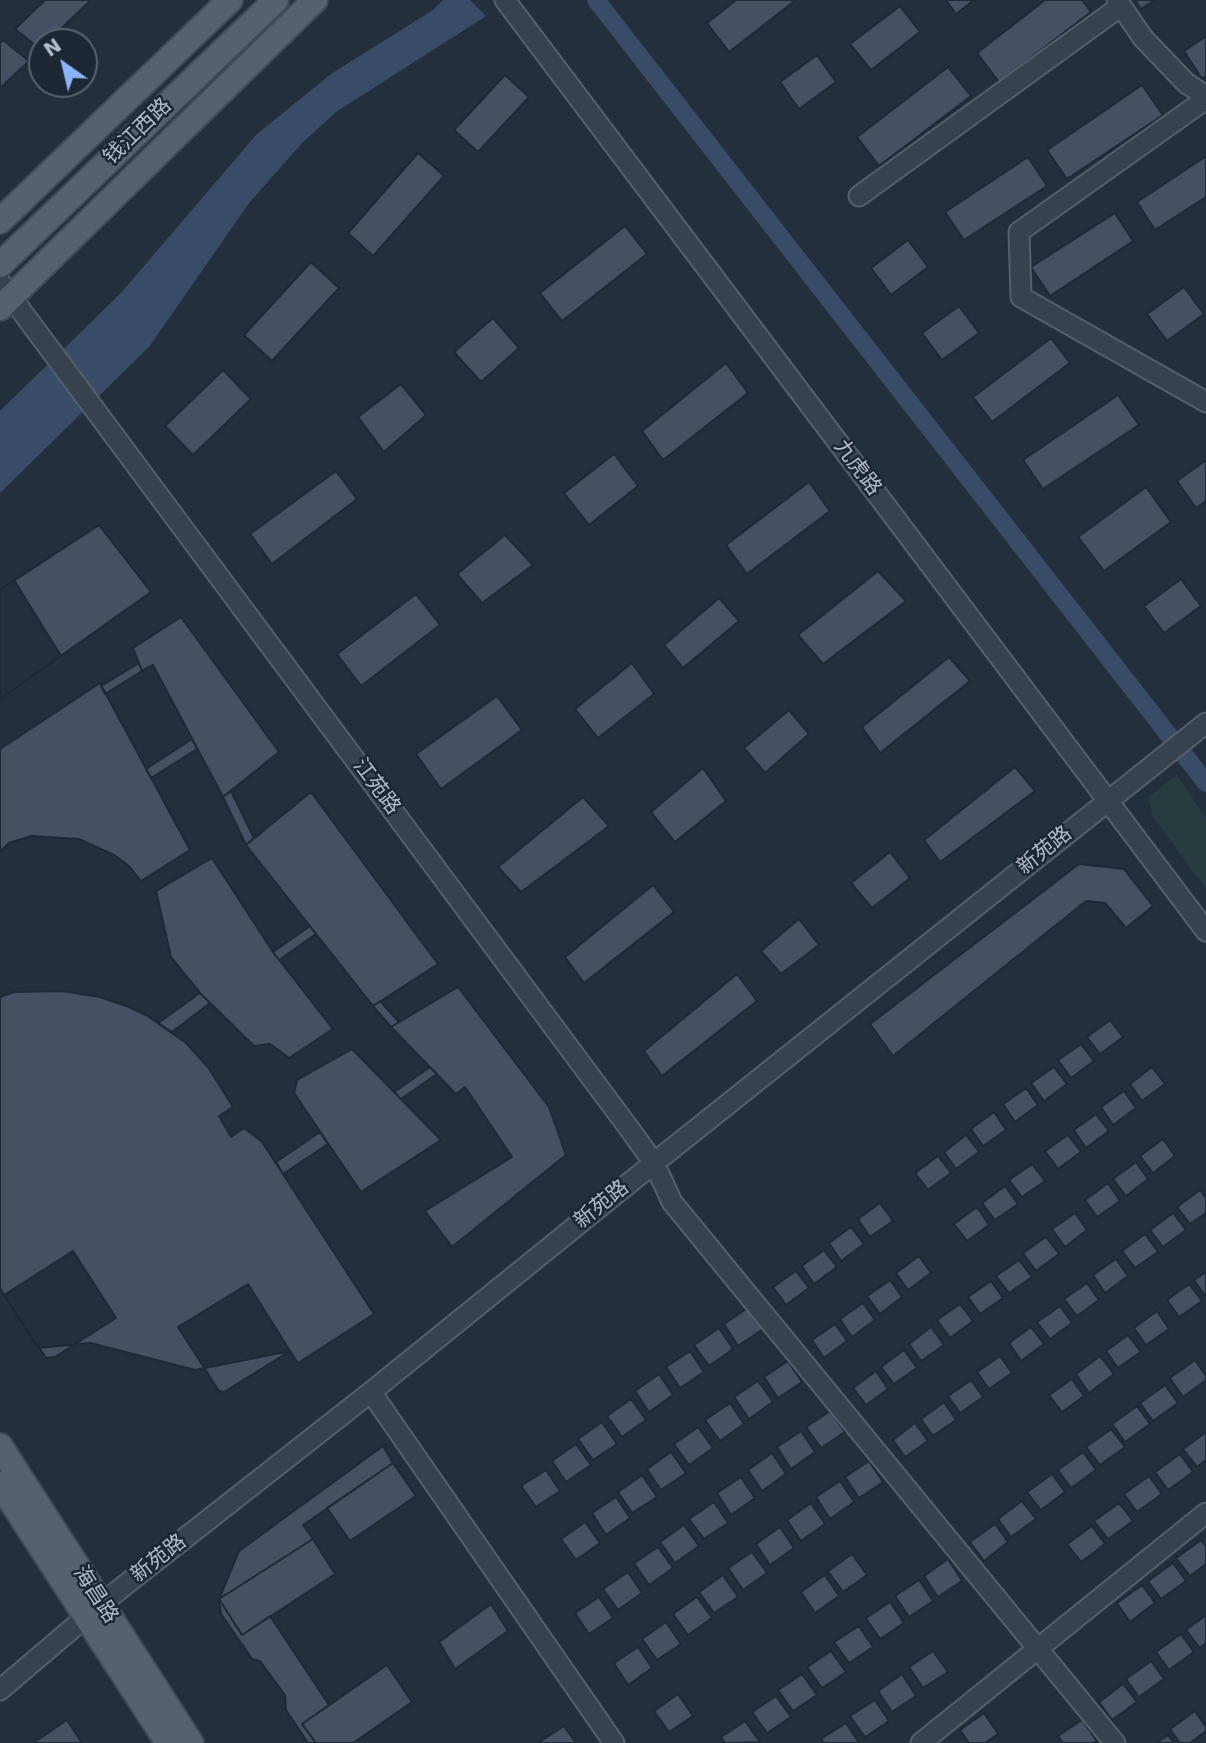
<!DOCTYPE html>
<html>
<head>
<meta charset="utf-8">
<style>
	body { margin:0 }
	#map { position:relative; width:1206px; height:1743px; overflow:hidden; background:#242f3e; font-family:"DejaVu Sans",sans-serif }
	canvas { display:block }
	.north { position:absolute; left:28px; top:28px; width:70px; height:70px; box-sizing:border-box; background:#1d2633; border:2px solid #59626f; border-radius:50%; rotate:326deg; font-size:19px; font-weight:700; line-height:28px; text-align:center; color:#b4bcc9 }
	.north::after { content:''; display:block; margin:auto; width:24px; height:32px; background:#8ab4f8; clip-path:polygon(50% 0,100% 100%,50% 72%,0 100%) }
</style>
</head>
<body>
<div id="map">
<canvas width="1206" height="1743"></canvas>
<div class="north">N</div>
</div>
<script>
const ctx = document.querySelector('canvas').getContext('2d');
ctx.lineJoin = 'round';
function fillPath(path, color) { ctx.fillStyle = color; ctx.fill(path, 'evenodd'); }
const poly = rows => new Path2D(rows.map(r => 'M' + r).join(''));
function stroke(path, color, width, dash) { ctx.strokeStyle = color; ctx.lineWidth = width; ctx.lineCap = dash ? 'butt' : 'round'; ctx.setLineDash(dash || []); ctx.stroke(path); }
function drawText(font, color, halo, rows, align = 'center') {
  ctx.font = font + ' "DejaVu Sans","Noto Sans SC",sans-serif'; ctx.lineWidth = 5; ctx.setLineDash([]); ctx.textBaseline = 'middle'; ctx.strokeStyle = halo; ctx.fillStyle = color; for (const [text, x, y, turn = 0] of rows) {
    ctx.save(); ctx.translate(x, y); ctx.rotate((+turn || 0) * Math.PI / 180); ctx.textAlign = isNaN(turn) ? turn : align; if (halo) ctx.strokeText(text, 0, 0); ctx.fillText(text, 0, 0); ctx.restore();
  }
}
fillPath(poly([
	[1177,775,1206,818,1206,889,1153,817,1148,797]
]), '#263c3f');
fillPath(poly([
	[443,0,470,0,486,16,336,112,303,142,249,203,149,347,0,493,0,411,121,293,256,135,331,74,433,10]
]), '#394c67');
stroke(poly([
	[596,0,1206,783]
]), '#394c67', 18);
const building = poly([
	[45,0,91,0,47,42,42,42,40,49,15,29,45,0],
	[736,0,796,0,729,52,707,23,736,0],
	[946,0,974,0,956,14,946,0],
	[1045,0,1082,0,1091,12,999,82,977,53,1045,0],
	[1135,0,1155,0,1141,9,1135,0],
	[900,6,920,32,871,70,850,44,900,6],
	[1206,36,1206,76,1202,79,1184,51,1206,36],
	[3,40,29,61,0,88,0,43,3,40],
	[817,55,836,82,799,109,780,82,817,55],
	[948,67,971,96,879,166,857,137,948,67],
	[505,75,529,97,478,152,454,130,505,75],
	[1142,85,1163,115,1067,179,1047,150,1142,85],
	[418,153,444,176,373,256,348,233,418,153],
	[1206,156,1206,197,1155,230,1137,202,1206,156],
	[1028,157,1047,186,964,240,945,212,1028,157],
	[1115,213,1133,241,1050,296,1031,267,1115,213],
	[625,226,647,254,562,321,540,293,625,226],
	[908,240,928,267,891,295,871,268,908,240],
	[311,262,339,288,272,361,244,335,311,262],
	[1184,287,1204,314,1167,341,1147,314,1184,287],
	[959,306,979,333,942,360,922,333,959,306],
	[493,318,519,348,481,382,454,352,493,318],
	[1051,338,1070,363,992,422,973,397,1051,338],
	[726,363,748,393,663,460,642,431,726,363],
	[223,370,251,399,193,455,165,426,223,370],
	[401,384,426,415,384,452,358,417,401,384],
	[1118,395,1139,425,1043,489,1023,460,1118,395],
	[614,454,638,486,589,525,564,493,614,454],
	[1206,460,1206,501,1196,508,1177,481,1206,460],
	[336,471,357,499,272,564,250,534,336,471],
	[809,482,830,511,747,574,726,545,809,482],
	[1146,487,1171,522,1104,571,1078,537,1146,487],
	[99,525,151,592,0,699,0,590,99,525],
	[505,535,533,565,482,603,457,574,505,535],
	[878,571,906,601,823,664,798,635,878,571],
	[1181,579,1201,606,1164,633,1144,606,1181,579],
	[14,580,61,656,0,699,0,590,14,580],
	[416,594,440,625,361,686,337,654,416,594],
	[719,598,739,621,683,668,664,645,719,598],
	[181,617,279,752,223,797,153,665,142,671,133,648,181,617],
	[949,657,970,681,880,753,862,727,949,657],
	[139,663,142,671,105,694,101,686,139,663],
	[632,663,654,694,598,738,575,709,632,663],
	[100,683,190,850,141,881,129,866,114,855,79,839,31,836,9,843,0,852,0,749,100,683],
	[497,696,522,730,441,789,416,754,497,696],
	[789,710,809,734,765,773,744,748,789,710],
	[192,739,197,749,151,778,146,769,192,739],
	[1015,767,1035,791,940,862,924,840,1015,767],
	[703,768,726,801,675,842,651,812,703,768],
	[231,791,254,838,246,845,223,797,231,791],
	[311,792,438,964,373,1006,246,845,311,792],
	[583,797,609,826,521,892,498,867,583,797],
	[890,852,910,878,872,908,851,883,890,852],
	[212,858,273,952,333,1029,289,1058,270,1044,254,1046,200,993,171,957,156,891,212,858],
	[1079,864,1124,869,1153,906,1126,928,1105,903,1086,901,893,1056,870,1024,1079,864],
	[653,885,674,912,584,983,565,957,653,885],
	[799,919,819,945,781,974,761,951,799,919],
	[310,926,316,934,279,960,273,952,310,926],
	[737,974,757,1001,662,1076,644,1051,737,974],
	[458,987,549,1107,566,1155,452,1247,425,1211,512,1157,465,1087,456,1094,391,1027,458,987],
	[63,991,100,997,129,1007,146,1015,186,1043,208,1067,233,1107,219,1116,231,1137,244,1128,262,1142,374,1314,298,1363,290,1351,195,1370,90,1343,38,1348,0,1288,0,997,14,992,63,991],
	[200,993,210,1003,172,1032,158,1023,200,993],
	[380,1001,399,1022,391,1027,373,1006,380,1001],
	[1110,1020,1123,1037,1100,1054,1087,1037,1110,1020],
	[1081,1044,1094,1061,1071,1078,1058,1060,1081,1044],
	[352,1049,441,1140,361,1192,294,1093,297,1080,352,1049],
	[430,1067,437,1074,401,1099,394,1092,430,1067],
	[1054,1067,1067,1084,1044,1101,1031,1083,1054,1067],
	[1152,1067,1165,1084,1142,1101,1130,1084,1152,1067],
	[1026,1088,1038,1105,1015,1122,1003,1104,1026,1088],
	[1124,1091,1136,1108,1113,1125,1101,1107,1124,1091],
	[994,1112,1006,1130,983,1146,971,1129,994,1112],
	[1096,1114,1109,1131,1086,1148,1074,1130,1096,1114],
	[320,1132,328,1144,283,1174,276,1162,320,1132],
	[966,1135,979,1152,956,1169,944,1152,966,1135],
	[1068,1135,1081,1152,1058,1169,1045,1151,1068,1135],
	[1163,1139,1175,1156,1153,1173,1140,1156,1163,1139],
	[938,1156,951,1173,928,1190,915,1173,938,1156],
	[1136,1162,1148,1179,1126,1196,1113,1179,1136,1162],
	[1032,1164,1045,1181,1022,1197,1009,1180,1032,1164],
	[1108,1183,1120,1201,1097,1217,1085,1200,1108,1183],
	[1005,1186,1018,1204,995,1220,982,1203,1005,1186],
	[1200,1190,1206,1198,1206,1213,1190,1224,1177,1207,1200,1190],
	[880,1203,893,1221,870,1237,858,1219,880,1203],
	[977,1207,989,1225,967,1241,954,1224,977,1207],
	[1075,1213,1087,1230,1065,1247,1052,1229,1075,1213],
	[1173,1213,1186,1230,1163,1247,1150,1230,1173,1213],
	[851,1227,864,1244,841,1261,829,1243,851,1227],
	[1145,1234,1158,1252,1135,1268,1122,1251,1145,1234],
	[1046,1237,1059,1254,1036,1271,1023,1253,1046,1237],
	[824,1250,837,1267,814,1284,802,1266,824,1250],
	[73,1251,116,1318,55,1357,46,1358,4,1295,73,1251],
	[919,1256,931,1273,908,1290,896,1273,919,1256],
	[1116,1259,1128,1276,1105,1293,1093,1275,1116,1259],
	[1019,1260,1032,1277,1009,1293,996,1276,1019,1260],
	[796,1271,809,1288,786,1305,773,1287,796,1271],
	[1206,1272,1206,1297,1194,1280,1206,1272],
	[890,1280,902,1297,880,1314,867,1296,890,1280],
	[991,1281,1003,1298,980,1314,968,1297,991,1281],
	[1087,1283,1099,1300,1077,1316,1064,1299,1087,1283],
	[248,1284,290,1351,224,1392,219,1391,178,1327,248,1284],
	[1189,1284,1202,1301,1179,1317,1167,1300,1189,1284],
	[863,1303,875,1320,852,1337,840,1319,863,1303],
	[960,1304,973,1321,950,1338,937,1320,960,1304],
	[1060,1306,1072,1323,1050,1339,1037,1322,1060,1306],
	[748,1308,763,1329,738,1346,724,1324,748,1308],
	[1157,1311,1169,1329,1146,1345,1134,1328,1157,1311],
	[835,1324,847,1341,824,1358,812,1340,835,1324],
	[931,1327,944,1345,921,1361,909,1344,931,1327],
	[1031,1327,1044,1344,1021,1361,1009,1343,1031,1327],
	[719,1328,733,1349,709,1366,694,1345,719,1328],
	[1128,1335,1141,1352,1118,1368,1106,1351,1128,1335],
	[904,1350,917,1368,894,1384,881,1367,904,1350],
	[690,1351,704,1372,680,1388,666,1367,690,1351],
	[1000,1356,1012,1373,989,1389,977,1372,1000,1356],
	[1100,1356,1114,1374,1089,1393,1076,1374,1100,1356],
	[1195,1360,1206,1376,1206,1380,1183,1397,1170,1378,1195,1360],
	[788,1361,802,1382,778,1398,764,1377,788,1361],
	[876,1371,888,1389,866,1405,853,1388,876,1371],
	[659,1374,673,1395,649,1412,635,1391,659,1374],
	[1072,1379,1084,1396,1062,1412,1049,1395,1072,1379],
	[971,1380,983,1397,960,1413,948,1396,971,1380],
	[758,1381,773,1402,749,1419,734,1397,758,1381],
	[1165,1385,1178,1403,1153,1421,1140,1403,1165,1385],
	[631,1399,646,1420,622,1437,607,1416,631,1399],
	[944,1402,956,1420,933,1436,921,1419,944,1402],
	[730,1403,744,1424,720,1441,705,1420,730,1403],
	[1137,1406,1150,1424,1125,1442,1112,1424,1137,1406],
	[830,1411,845,1432,821,1448,806,1427,830,1411],
	[602,1422,617,1444,593,1460,578,1439,602,1422],
	[915,1423,928,1441,905,1457,893,1440,915,1423],
	[698,1427,713,1448,689,1465,674,1444,698,1427],
	[1111,1429,1125,1447,1100,1465,1086,1447,1111,1429],
	[801,1431,815,1452,791,1469,777,1447,801,1431],
	[1206,1432,1206,1460,1197,1467,1183,1449,1206,1432],
	[576,1444,591,1465,566,1482,552,1461,576,1444],
	[383,1446,393,1463,303,1525,313,1539,219,1599,239,1551,383,1446],
	[671,1452,686,1473,661,1490,647,1469,671,1452],
	[1083,1452,1096,1470,1071,1488,1058,1470,1083,1452],
	[772,1453,786,1474,762,1491,748,1470,772,1453],
	[1180,1454,1193,1472,1168,1490,1155,1472,1180,1454],
	[869,1461,883,1482,859,1498,845,1477,869,1461],
	[393,1463,416,1496,350,1541,327,1508,393,1463],
	[546,1470,560,1491,536,1507,521,1486,546,1470],
	[1052,1474,1065,1492,1041,1510,1027,1492,1052,1474],
	[642,1475,657,1497,632,1513,618,1492,642,1475],
	[1149,1476,1162,1494,1137,1512,1124,1494,1149,1476],
	[741,1477,755,1498,731,1515,717,1493,741,1477],
	[840,1481,854,1502,830,1519,816,1497,840,1481],
	[616,1497,630,1518,606,1535,592,1513,616,1497],
	[1022,1501,1036,1519,1011,1537,998,1519,1022,1501],
	[714,1502,728,1523,704,1539,689,1519,714,1502],
	[811,1503,825,1524,801,1541,787,1520,811,1503],
	[1119,1503,1133,1521,1108,1539,1094,1521,1119,1503],
	[585,1522,600,1543,576,1560,561,1539,585,1522],
	[995,1524,1008,1542,984,1561,970,1542,995,1524],
	[684,1525,699,1546,675,1563,660,1542,684,1525],
	[1092,1526,1105,1544,1081,1562,1067,1544,1092,1526],
	[780,1527,794,1548,770,1565,756,1544,780,1527],
	[313,1539,335,1574,242,1635,219,1599,313,1539],
	[1201,1540,1206,1546,1206,1564,1190,1576,1176,1558,1201,1540],
	[658,1547,673,1568,649,1585,634,1563,658,1547],
	[752,1552,767,1573,743,1590,728,1568,752,1552],
	[852,1554,867,1575,843,1592,828,1571,852,1554],
	[948,1559,962,1581,938,1597,924,1576,948,1559],
	[1173,1563,1186,1581,1161,1599,1148,1581,1173,1563],
	[628,1572,642,1593,618,1610,603,1589,628,1572],
	[723,1575,738,1597,714,1613,699,1592,723,1575],
	[825,1575,839,1596,815,1613,801,1592,825,1575],
	[919,1580,933,1601,909,1617,895,1596,919,1580],
	[1142,1585,1155,1603,1130,1622,1117,1603,1142,1585],
	[599,1597,613,1618,589,1634,575,1613,599,1597],
	[697,1597,712,1618,688,1635,673,1614,697,1597],
	[219,1599,242,1635,270,1616,329,1705,302,1724,316,1743,308,1743,286,1710,285,1695,260,1661,252,1659,221,1614,219,1599],
	[890,1602,904,1623,880,1639,866,1618,890,1602],
	[491,1604,508,1631,455,1669,439,1642,491,1604],
	[1206,1615,1206,1643,1200,1648,1186,1630,1206,1615],
	[666,1622,681,1644,657,1660,642,1639,666,1622],
	[859,1626,873,1647,849,1663,834,1642,859,1626],
	[1181,1634,1194,1652,1169,1670,1156,1652,1181,1634],
	[638,1647,652,1668,628,1685,614,1663,638,1647],
	[831,1651,846,1672,822,1688,807,1667,831,1651],
	[933,1651,948,1672,923,1688,909,1667,933,1651],
	[1151,1661,1164,1679,1139,1697,1126,1679,1151,1661],
	[387,1665,412,1702,353,1743,316,1743,302,1724,387,1665],
	[802,1674,817,1695,793,1711,778,1690,802,1674],
	[902,1674,916,1696,892,1712,878,1691,902,1674],
	[1123,1684,1137,1702,1112,1720,1099,1702,1123,1684],
	[678,1694,693,1716,669,1732,654,1711,678,1694],
	[776,1696,791,1717,767,1733,752,1712,776,1696],
	[875,1700,889,1721,865,1737,850,1716,875,1700],
	[1195,1711,1206,1727,1206,1731,1190,1743,1180,1743,1170,1729,1195,1711],
	[984,1713,998,1734,985,1743,969,1743,960,1730,984,1713],
	[67,1720,82,1743,33,1743,67,1720],
	[1082,1720,1097,1741,1093,1743,1063,1743,1058,1736,1082,1720],
	[745,1721,760,1742,725,1743,721,1737,745,1721],
	[846,1723,859,1743,824,1743,821,1739,846,1723],
	[564,1726,576,1743,538,1743,564,1726],
	[1168,1735,1174,1743,1156,1743,1168,1735]
]);
fillPath(building, '#455162');
stroke(building, '#1f2835', 2);
const minor = poly([
	[505,0,1206,931],
	[1117,0,1143,38,1186,83,1206,96],
	[1206,99,1019,232,1021,297,1206,402],
	[859,196,1121,6],
	[0,282,631,1131,654,1163,672,1202,1115,1743],
	[371,1392,614,1743],
	[0,1690,101,1604,371,1392,654,1163,1206,723],
	[921,1743,1206,1513]
]);
const major = poly([
	[0,221,230,0],
	[0,265,276,0],
	[0,308,315,0],
	[0,1446,191,1743],
	[0,1484,168,1743]
]);
stroke(minor, '#565f6c', 23);
stroke(major, '#414a57', 28);
stroke(minor, '#38414e', 19);
stroke(major, '#56606e', 24);
drawText('21px', '#b4bcc9', '#1d2633', [
	["钱江西路",138,132,-44],
	["九虎路",857,468,53],
	["江苑路",376,787,53],
	["新苑路",1045,851,-39],
	["新苑路",602,1205,-39],
	["新苑路",159,1559,-38],
	["海昌路",95,1595,57]
]);
</script>
</body>
</html>
